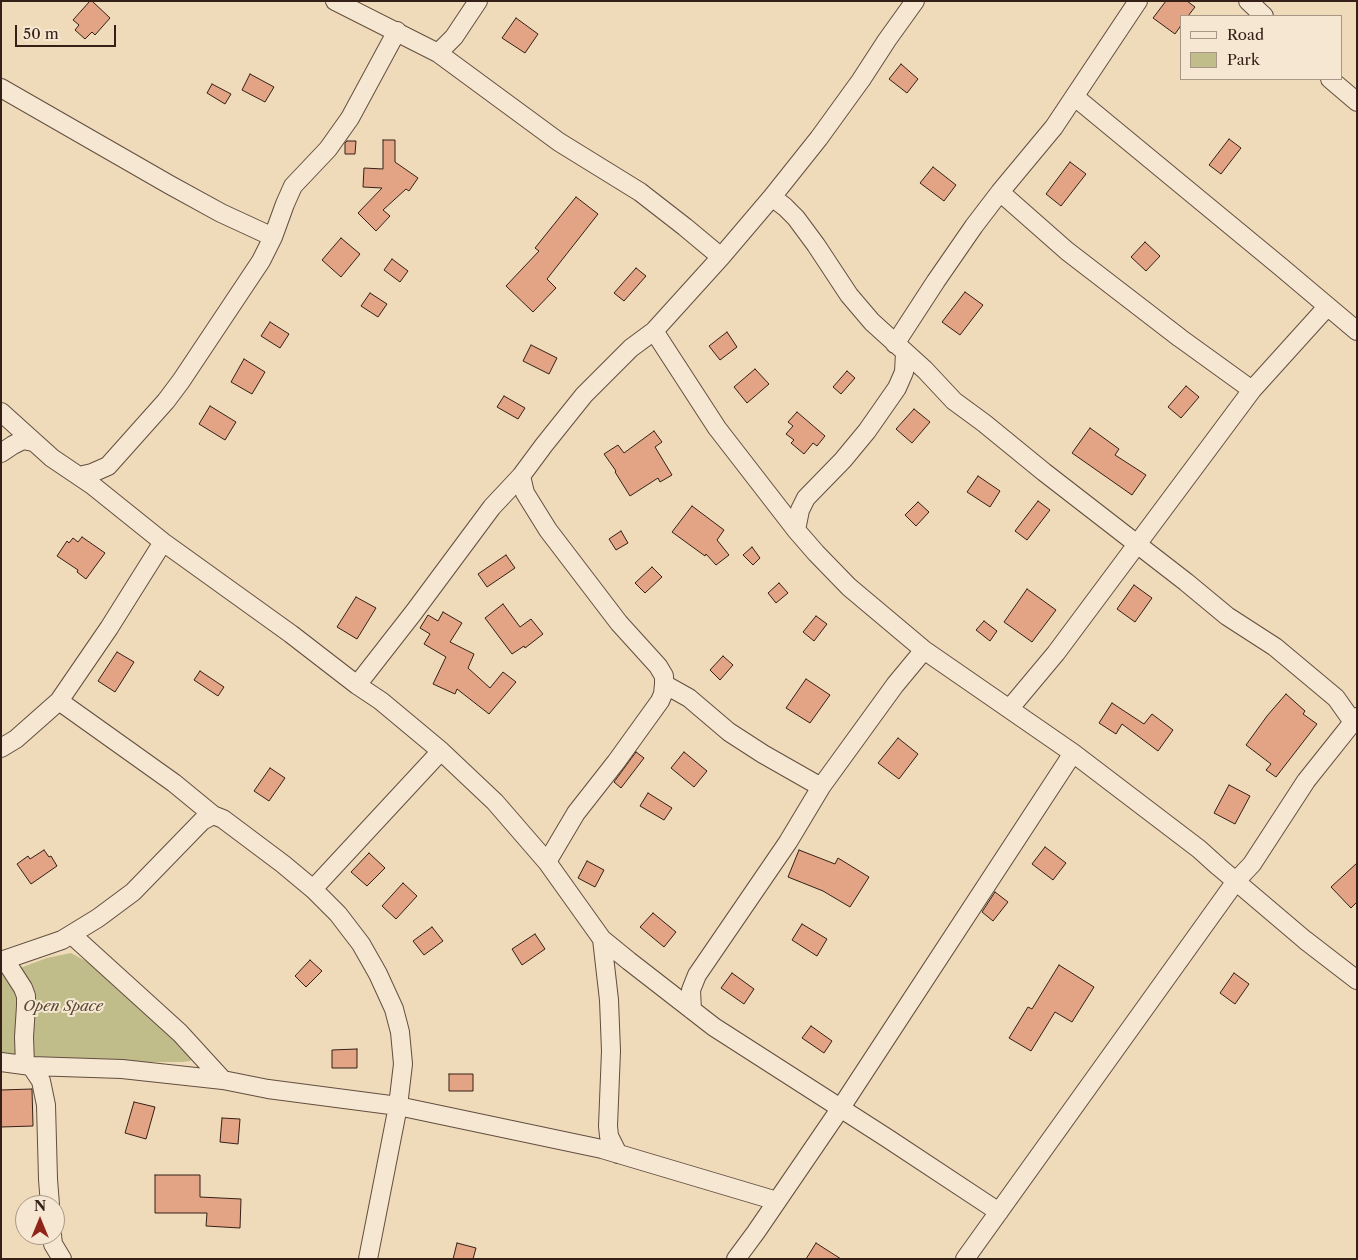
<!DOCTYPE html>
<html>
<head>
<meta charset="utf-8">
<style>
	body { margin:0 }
	#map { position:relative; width:1358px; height:1260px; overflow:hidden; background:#efdab9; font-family:"Libre Caslon Text",serif }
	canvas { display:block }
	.frame { position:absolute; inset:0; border:2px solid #342017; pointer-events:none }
	.legend { position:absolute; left:1180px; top:15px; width:162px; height:65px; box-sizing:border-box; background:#f5e7d2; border:1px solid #a89787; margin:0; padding:6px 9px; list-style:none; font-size:15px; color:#342017 }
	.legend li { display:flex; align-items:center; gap:10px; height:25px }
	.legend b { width:25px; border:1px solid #a89787 }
	.north { position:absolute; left:15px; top:1195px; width:50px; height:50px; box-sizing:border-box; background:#f5e7d2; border:1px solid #a89787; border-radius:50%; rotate:0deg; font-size:14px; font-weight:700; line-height:20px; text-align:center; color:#342017 }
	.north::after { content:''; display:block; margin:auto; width:18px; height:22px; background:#8f2418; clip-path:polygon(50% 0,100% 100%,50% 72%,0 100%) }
	.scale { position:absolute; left:15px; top:25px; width:101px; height:22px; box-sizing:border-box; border:2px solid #342017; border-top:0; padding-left:6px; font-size:15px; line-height:18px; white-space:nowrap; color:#342017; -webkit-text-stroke:4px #f5e7d2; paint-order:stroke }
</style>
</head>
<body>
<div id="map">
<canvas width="1358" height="1260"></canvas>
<div class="frame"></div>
<ul class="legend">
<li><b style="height:6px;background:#f5e7d2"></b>Road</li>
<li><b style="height:14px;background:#c1bd8a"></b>Park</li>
</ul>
<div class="north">N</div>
<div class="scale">50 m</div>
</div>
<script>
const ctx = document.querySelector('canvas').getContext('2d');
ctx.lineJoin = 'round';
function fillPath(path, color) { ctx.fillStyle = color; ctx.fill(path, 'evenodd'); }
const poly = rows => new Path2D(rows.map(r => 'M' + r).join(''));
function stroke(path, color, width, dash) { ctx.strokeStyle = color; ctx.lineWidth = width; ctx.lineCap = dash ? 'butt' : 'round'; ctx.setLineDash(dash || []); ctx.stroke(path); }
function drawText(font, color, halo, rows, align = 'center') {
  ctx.font = font + ' "Libre Caslon Text",serif'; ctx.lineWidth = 4; ctx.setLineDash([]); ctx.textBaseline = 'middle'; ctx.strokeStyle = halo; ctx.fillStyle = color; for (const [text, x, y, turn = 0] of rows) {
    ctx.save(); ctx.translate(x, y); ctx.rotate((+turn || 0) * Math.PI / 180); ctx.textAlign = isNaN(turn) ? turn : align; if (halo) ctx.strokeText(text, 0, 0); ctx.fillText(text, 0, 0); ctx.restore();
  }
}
fillPath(poly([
	[71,953,117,978,197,1054,190,1061,182,1062,141,1062,75,1058,28,1059,1,1058,1,975,47,958]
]), '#c1bd8a');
const building = poly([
	[90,1,92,1,110,18,95,35,92,32,85,39,75,30,79,25,73,20,90,1],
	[1166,1,1187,1,1195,7,1188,16,1182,16,1182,24,1175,34,1153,18,1166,1],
	[516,18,538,34,525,53,502,38,516,18],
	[901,64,918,79,907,93,889,79,901,64],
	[250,74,274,87,265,102,242,90,250,74],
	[212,84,231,94,225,104,207,93,212,84],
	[1229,139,1241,148,1221,174,1209,165,1229,139],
	[383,140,395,140,395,162,418,178,409,191,406,189,383,210,390,216,376,231,358,213,382,188,363,187,364,168,383,169,383,140],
	[347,141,356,141,355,154,345,154,345,143,347,141],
	[1070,162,1086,174,1061,206,1046,194,1070,162],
	[933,167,956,185,944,201,920,183,933,167],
	[576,197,598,214,547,279,556,288,533,312,506,286,539,251,535,248,576,197],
	[341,238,360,254,341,277,322,260,341,238],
	[1145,242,1160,256,1146,271,1131,257,1145,242],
	[392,259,408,271,400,282,384,270,392,259],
	[636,268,646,276,624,301,614,293,636,268],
	[965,292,983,305,960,335,942,322,965,292],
	[370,293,387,304,378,317,361,306,370,293],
	[270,322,289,334,280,348,261,336,270,322],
	[727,332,737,347,720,360,709,346,727,332],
	[531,345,557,358,549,374,523,361,531,345],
	[244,359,265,372,252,394,231,382,244,359],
	[755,369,769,384,747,403,734,387,755,369],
	[847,371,855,378,841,394,833,387,847,371],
	[1186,386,1199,397,1181,418,1168,407,1186,386],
	[504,396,525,408,518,419,497,407,504,396],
	[210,406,236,422,225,440,199,424,210,406],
	[914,409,930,422,912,443,896,429,914,409],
	[797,412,825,436,817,446,813,443,804,454,791,443,794,440,786,434,793,426,788,422,797,412],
	[1090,428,1119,449,1115,455,1146,475,1132,495,1072,453,1090,428],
	[654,431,662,442,655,447,672,475,660,482,658,478,630,496,615,472,616,471,604,454,618,445,624,453,654,431],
	[978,476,1000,491,990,507,967,492,978,476],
	[1038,501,1050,510,1027,540,1015,531,1038,501],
	[918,502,929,512,916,526,905,515,918,502],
	[692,506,724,530,717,540,729,555,716,565,706,554,705,556,672,532,692,506],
	[621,531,628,543,616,550,609,539,621,531],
	[82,537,105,553,86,579,77,572,78,570,57,556,67,541,69,543,73,538,78,542,82,537],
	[752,547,760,558,753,565,743,555,752,547],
	[506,555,515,568,487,587,478,574,506,555],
	[652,567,662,577,645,593,635,583,652,567],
	[779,583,788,593,776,603,768,593,779,583],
	[1134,585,1152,598,1135,622,1117,609,1134,585],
	[1027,589,1056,610,1032,642,1004,622,1027,589],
	[356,597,376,608,357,639,337,627,356,597],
	[503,604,520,627,531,619,543,634,525,648,524,646,512,654,485,618,503,604],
	[443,612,462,623,450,642,474,654,468,668,490,688,503,672,516,682,489,714,457,689,455,694,433,684,446,657,424,644,430,634,420,628,428,615,438,621,443,612],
	[816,616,827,624,814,641,803,632,816,616],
	[984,621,997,631,990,641,976,630,984,621],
	[117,652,134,662,115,692,98,681,117,652],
	[723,656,733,665,720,680,710,670,723,656],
	[200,671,224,687,218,696,194,680,200,671],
	[806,679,830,695,810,723,786,708,806,679],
	[1286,694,1305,711,1303,714,1317,724,1276,777,1266,770,1271,764,1246,745,1267,716,1286,694],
	[1112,703,1144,724,1152,714,1173,730,1158,751,1122,724,1116,734,1099,723,1112,703],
	[898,738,918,754,899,779,878,763,898,738],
	[636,752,644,758,621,788,614,782,636,752],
	[684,752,707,771,694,787,671,768,684,752],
	[270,768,285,778,269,801,254,791,270,768],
	[1229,785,1250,796,1235,824,1214,813,1229,785],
	[648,793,672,808,664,820,640,806,648,793],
	[1045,847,1066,863,1053,880,1032,864,1045,847],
	[44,850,49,857,51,856,57,866,31,884,17,864,28,856,30,859,44,850],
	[799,850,835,864,838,858,869,877,850,907,823,891,788,877,799,850],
	[369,853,385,868,367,886,351,872,369,853],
	[587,861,604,870,595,887,578,878,587,861],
	[1357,863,1357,902,1351,908,1331,887,1357,863],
	[403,883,417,896,396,919,382,906,403,883],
	[995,892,1008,902,993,921,982,912,995,892],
	[653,913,676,932,664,947,640,927,653,913],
	[802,924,827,939,817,956,792,940,802,924],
	[432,927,443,941,424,955,413,941,432,927],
	[535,934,545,949,522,965,512,949,535,934],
	[310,960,322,971,306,987,295,976,310,960],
	[1059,965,1094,987,1072,1022,1055,1012,1031,1051,1009,1038,1028,1007,1032,1009,1059,965],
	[732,973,754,989,744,1004,721,988,732,973],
	[1234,973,1249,984,1235,1004,1220,993,1234,973],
	[811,1026,832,1041,824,1053,802,1038,811,1026],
	[357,1049,357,1068,332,1068,332,1050,357,1049],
	[449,1074,473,1074,473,1091,449,1091,449,1074],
	[32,1089,33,1126,1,1127,1,1090,32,1089],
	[134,1102,155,1107,146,1139,125,1133,134,1102],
	[222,1118,240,1119,238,1144,220,1142,222,1118],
	[155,1175,200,1175,200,1197,241,1199,240,1228,206,1226,207,1213,155,1213,155,1175],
	[457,1243,476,1248,473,1259,453,1259,457,1243],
	[816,1243,841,1259,806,1259,816,1243]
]);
fillPath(building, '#e3a485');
stroke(building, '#342017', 1);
const minor = poly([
	[335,1,438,53,559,142,640,192,685,227,721,257],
	[1248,1,1264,16],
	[438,53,454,37,478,1],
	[1330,79,1357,102],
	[1,88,170,185,221,213,273,237],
	[1075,97,1281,267,1357,331],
	[1000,192,1067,251,1180,338,1252,390],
	[772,197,785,207,796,218,816,245,849,295,872,322,925,370,954,401,984,423,1044,472,1186,582,1227,616,1275,647,1336,698,1353,722],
	[654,331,717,428,796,530,816,553,849,587,924,650,1073,753,1199,849,1219,867,1305,940,1357,980],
	[895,344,936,281,974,226,1000,192,1054,127,1138,1],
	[1,412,52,458,92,485,163,542,291,634,357,685,381,701,441,751,495,802,547,862,602,939,629,961,714,1027,887,1138,999,1212],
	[1,453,13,445,23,440,33,442],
	[79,476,92,473,108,466,166,401,181,381,261,261,273,237,285,204,293,186,328,149,350,118,397,31],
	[521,476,525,493,548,530,619,623,658,666,664,676,664,684,663,694,660,701,616,762,576,813,547,862],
	[796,530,800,510,806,498,843,460,867,431,897,388,904,372,905,353],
	[664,684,689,698,729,732,763,754,821,787],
	[357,685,414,612,492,507,521,476,544,445,584,395,631,348,654,331,721,257,772,197,819,138,861,80,887,40,915,1],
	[59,701,174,783,213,815],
	[1010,708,1056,653,1252,390,1327,307],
	[1,748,16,739,59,701,109,628,163,542],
	[313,889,441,751],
	[72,935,180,1033,223,1080,268,1089,398,1106,602,1149,777,1201],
	[602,939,609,1000,611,1051,608,1126,609,1136,618,1154],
	[5,960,23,988,26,996,26,1006,24,1037,25,1065],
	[1,961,62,940,98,918,133,892,202,821,213,815,223,819,283,864,313,889,338,914,361,944,378,974,394,1009,400,1032,403,1064,398,1106,368,1259],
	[692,1010,691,990,697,975,788,842,821,787,895,685,924,650],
	[1,1062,31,1066,122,1069,223,1080],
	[31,1066,41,1081,46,1105,48,1179,50,1205],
	[52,1235,53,1244,62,1259],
	[736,1259,756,1232,840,1109,1073,753],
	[965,1259,1236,881,1252,864,1306,781,1357,717]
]);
stroke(minor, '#634e40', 20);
stroke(minor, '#f5e7d2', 18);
drawText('italic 15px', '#574734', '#f5e7d2', [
	["Open Space",63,1007]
]);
</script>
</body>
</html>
